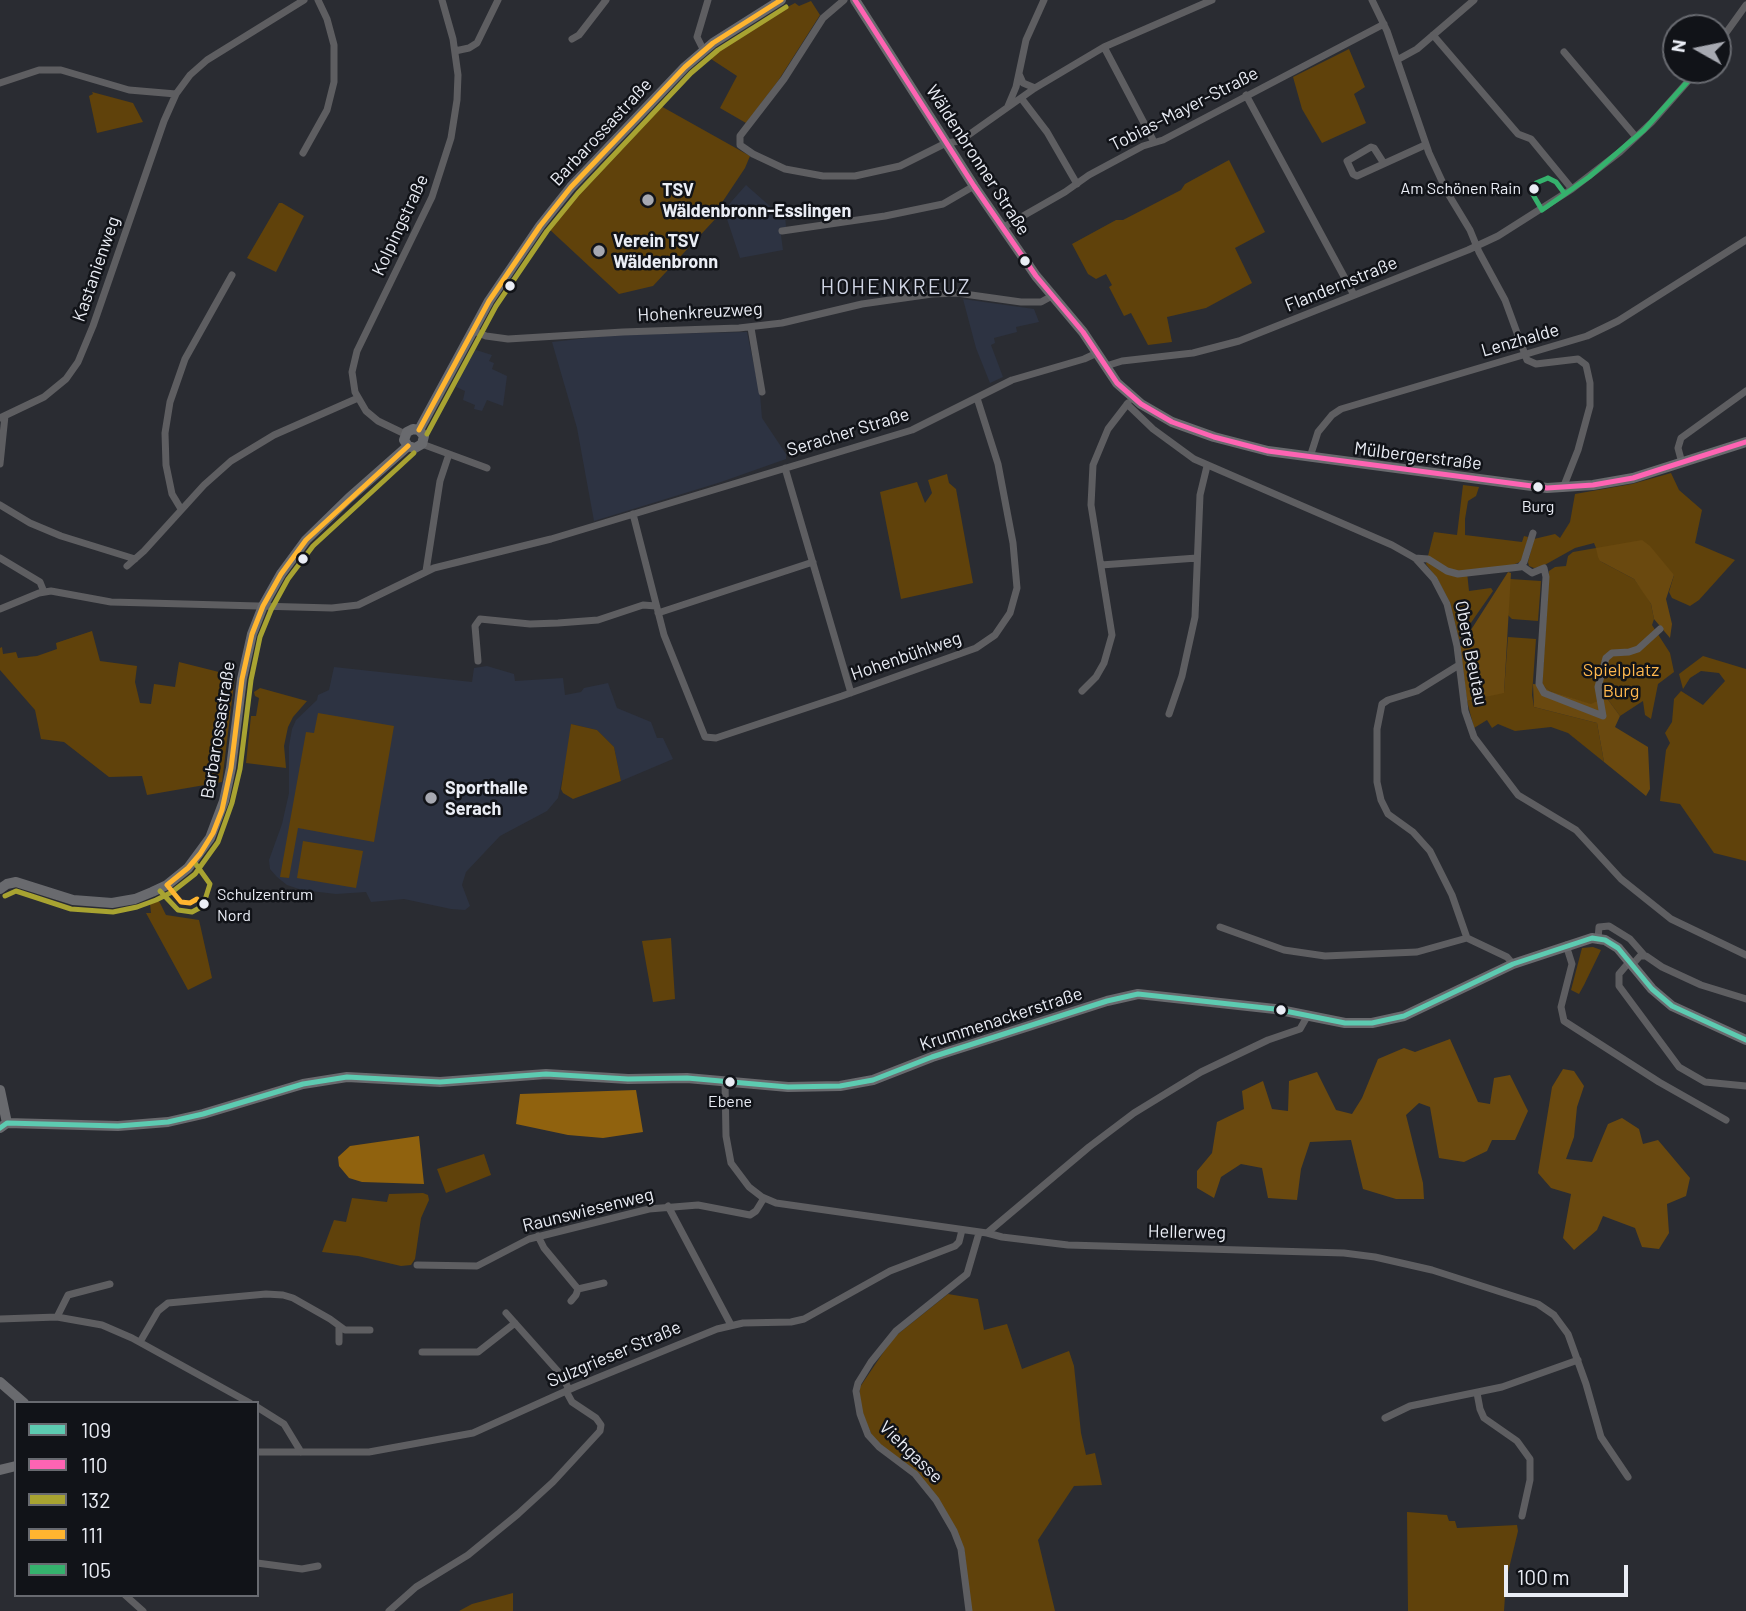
<!DOCTYPE html>
<html>
<head>
<meta charset="utf-8">
<style>
	body { margin:0 }
	#map { position:relative; width:1746px; height:1611px; overflow:hidden; background:#2a2c32; font-family:Barlow,sans-serif }
	canvas { display:block }
	.legend { position:absolute; left:14px; top:1401px; width:245px; height:196px; box-sizing:border-box; background:#111318; border:2px solid #686a70; margin:0; padding:9px 12px; list-style:none; font-size:21px; color:#eaedf5 }
	.legend li { display:flex; align-items:center; gap:14px; height:35px }
	.legend b { width:35px; border:2px solid #686a70 }
	.north { position:absolute; left:1662px; top:14px; width:70px; height:70px; box-sizing:border-box; background:#111318; border:2px solid #686a70; border-radius:50%; rotate:279deg; font-size:19px; font-weight:700; line-height:28px; text-align:center; color:#eaedf5 }
	.north::after { content:''; display:block; margin:auto; width:24px; height:32px; background:#a7a9b1; clip-path:polygon(50% 0,100% 100%,50% 72%,0 100%) }
	.scale { position:absolute; left:1504px; top:1565px; width:124px; height:32px; box-sizing:border-box; border:4px solid #eaedf5; border-top:0; padding-left:9px; font-size:21px; line-height:24px; white-space:nowrap; color:#eaedf5; -webkit-text-stroke:5px #111318; paint-order:stroke }
</style>
</head>
<body>
<div id="map">
<canvas width="1746" height="1611"></canvas>
<ul class="legend">
<li><b style="height:9px;background:#5dcbb1"></b>109</li>
<li><b style="height:9px;background:#fe64b3"></b>110</li>
<li><b style="height:9px;background:#a8a331"></b>132</li>
<li><b style="height:9px;background:#ffb530"></b>111</li>
<li><b style="height:9px;background:#35b26d"></b>105</li>
</ul>
<div class="north">N</div>
<div class="scale">100 m</div>
</div>
<script>
const ctx = document.querySelector('canvas').getContext('2d');
ctx.lineJoin = 'round';
function fillPath(path, color) { ctx.fillStyle = color; ctx.fill(path, 'evenodd'); }
const poly = rows => new Path2D(rows.map(r => 'M' + r).join(''));
function stroke(path, color, width, dash) { ctx.strokeStyle = color; ctx.lineWidth = width; ctx.lineCap = dash ? 'butt' : 'round'; ctx.setLineDash(dash || []); ctx.stroke(path); }
function drawText(font, color, halo, rows, align = 'center') {
  ctx.font = font + ' Barlow,sans-serif'; ctx.lineWidth = 5; ctx.setLineDash([]); ctx.textBaseline = 'middle'; ctx.strokeStyle = halo; ctx.fillStyle = color; for (const [text, x, y, turn = 0] of rows) {
    ctx.save(); ctx.translate(x, y); ctx.rotate((+turn || 0) * Math.PI / 180); ctx.textAlign = isNaN(turn) ? turn : align; if (halo) ctx.strokeText(text, 0, 0); ctx.fillText(text, 0, 0); ctx.restore();
  }
}
fillPath(poly([
	[746,185,780,215,785,216,786,227,780,228,783,250,740,258,724,210],
	[963,299,1034,309,1039,322,1016,327,1017,332,994,338,995,343,991,345,1003,377,990,383,976,348],
	[747,332,760,394,762,418,786,454,786,459,721,482,594,521,577,428,552,342,613,335],
	[473,349,492,355,489,361,494,363,492,369,507,376,503,406,487,400,482,411,474,409,475,405,463,400,465,391,456,387],
	[487,666,514,674,515,681,563,678,565,695,581,692,584,688,608,683,617,708,651,722,657,738,663,738,673,759,621,781,614,747,597,730,571,724,569,748,558,798,547,811,500,836,466,872,462,885,470,906,465,910,451,909,404,899,371,902,366,892,336,894,302,890,287,885,277,877,270,869,269,860,282,824,289,793,289,746,292,729,296,720,317,700,318,695,329,690,334,667,472,682,474,668]
]), '#2d3342');
fillPath(poly([
	[811,1,820,15,778,81,746,123,720,108,737,76,708,57,778,12,795,3,799,6],
	[1349,49,1365,87,1354,94,1366,123,1322,143,1302,109,1293,77],
	[92,92,133,103,143,122,97,133,89,96,93,94],
	[659,105,750,156,745,168,721,204,719,215,653,286,619,294,548,228],
	[1229,160,1265,232,1235,248,1252,283,1206,308,1167,317,1172,342,1148,345,1131,313,1124,316,1109,287,1112,285,1106,274,1096,279,1088,274,1072,244,1116,220,1123,220,1181,190,1185,184],
	[279,203,282,203,304,216,276,272,247,258],
	[1671,473,1679,490,1702,510,1695,543,1735,560,1699,600,1690,606,1672,598,1669,592,1674,575,1600,561,1634,579,1644,592,1651,604,1654,619,1652,625,1670,653,1674,672,1658,684,1651,719,1645,715,1643,701,1620,716,1606,697,1592,705,1550,691,1542,685,1549,571,1555,567,1566,566,1568,556,1573,552,1596,548,1594,543,1575,548,1541,567,1534,568,1529,566,1528,562,1534,539,1555,534,1560,538,1570,522,1575,494,1632,484],
	[947,474,949,483,956,489,973,583,901,599,880,492,917,482,925,503,932,493,928,480],
	[1463,485,1479,487,1476,496,1468,501,1465,519,1465,535,1522,542,1524,536,1528,537,1524,556,1520,562,1510,566,1467,572,1469,591,1491,588,1493,591,1459,640,1450,603,1438,580,1426,564,1434,532,1457,535],
	[1510,579,1541,581,1538,621,1512,619,1507,614],
	[92,631,100,661,137,666,135,682,140,703,151,704,154,684,175,687,179,662,235,676,222,782,147,795,142,776,109,777,64,742,41,739,35,710,0,670,0,648,2,647,3,654,16,652,18,658,37,656,57,649,56,643],
	[1508,637,1536,639,1532,695,1534,707,1597,723,1604,762,1568,733,1551,727,1515,731,1498,724,1492,728,1487,720,1474,728,1467,701,1504,692],
	[1703,656,1746,669,1746,861,1714,853,1680,804,1660,801,1666,750,1670,743,1665,733,1672,722,1674,699,1681,691,1703,705,1725,681,1719,673,1701,671,1690,678,1683,689,1679,674],
	[260,688,307,701,293,717,288,727,284,746,286,768,246,763,251,716,256,716,259,698,255,696,254,692],
	[318,713,394,726,374,842,298,828,289,878,280,877,306,732,314,733],
	[571,724,597,730,614,747,621,781,573,799,563,793,561,789],
	[303,841,363,851,356,888,297,878],
	[159,901,166,915,199,920,212,978,188,990,146,913,151,913,150,904],
	[671,938,675,999,653,1002,642,941],
	[1593,947,1601,950,1584,985,1579,994,1571,990,1582,948],
	[484,1154,491,1175,446,1193,437,1169],
	[423,1193,428,1195,429,1200,421,1218,415,1259,411,1265,401,1266,358,1256,322,1252,334,1220,346,1222,352,1198,387,1202,389,1194],
	[948,1294,978,1299,984,1330,1007,1324,1022,1369,1069,1351,1074,1366,1081,1433,1086,1455,1095,1453,1102,1485,1074,1486,1038,1540,1055,1611,971,1611,964,1549,936,1496,873,1438,859,1405,860,1387,893,1338],
	[1407,1512,1447,1515,1449,1521,1455,1521,1457,1528,1517,1525,1518,1531,1506,1581,1504,1611,1408,1611],
	[513,1593,513,1611,459,1611,472,1604]
]), '#60420b');
fillPath(poly([
	[1642,540,1650,546,1674,575,1666,599,1672,624,1670,638,1654,619,1651,604,1634,579,1600,561,1598,557,1596,548],
	[1508,572,1511,573,1504,693,1467,701,1460,647],
	[1533,684,1542,685,1550,691,1591,704,1606,697,1620,716,1615,727,1648,747,1650,789,1646,796,1604,762,1597,723,1534,707],
	[1450,1039,1478,1102,1490,1104,1494,1078,1510,1075,1528,1111,1515,1140,1492,1140,1487,1151,1464,1162,1439,1158,1430,1107,1419,1103,1406,1115,1423,1183,1424,1199,1396,1199,1363,1189,1351,1140,1310,1142,1301,1169,1297,1200,1268,1198,1262,1168,1241,1164,1221,1177,1214,1198,1197,1188,1197,1171,1212,1153,1217,1122,1244,1109,1242,1091,1263,1081,1272,1109,1288,1111,1289,1081,1317,1072,1336,1110,1352,1114,1362,1098,1378,1059,1404,1048,1415,1052],
	[1563,1069,1574,1071,1584,1086,1577,1107,1574,1137,1566,1159,1592,1162,1608,1124,1622,1118,1639,1129,1643,1144,1658,1140,1690,1178,1686,1196,1667,1204,1669,1233,1659,1249,1642,1247,1635,1228,1603,1216,1597,1230,1574,1250,1563,1238,1571,1194,1551,1188,1538,1173,1552,1087]
]), '#6a490f');
fillPath(poly([
	[636,1090,643,1132,603,1138,568,1135,516,1124,520,1094],
	[419,1136,424,1184,362,1182,349,1178,339,1166,338,1157,350,1146]
]), '#90620e');
stroke(poly([
	[844,0,823,18,784,79,740,136,740,145,753,154,785,169,823,176,855,176,900,166,946,143,960,141,1035,88,1104,47,1212,0],
	[1372,0,1387,31,1429,153,1447,192,1470,230,1479,252,1505,300,1527,360,1536,364,1578,359,1586,365,1590,383,1590,406,1578,450,1563,488],
	[1433,35,1518,134,1531,139,1572,189],
	[572,39,579,35,606,0],
	[1718,44,1746,5],
	[1104,47,1154,142],
	[455,51,469,48,477,43,498,0],
	[704,51,697,37,708,0],
	[1564,52,1636,137],
	[1397,60,1417,49,1474,0],
	[1019,74,1023,83,1035,88],
	[0,83,39,70,61,70,129,90,176,94,190,75,207,60,304,0],
	[1246,95,1354,295],
	[1021,98,1047,132,1077,184],
	[1008,106,1016,87,1026,40,1044,0],
	[303,153,327,110,334,82,334,45,327,19,318,0],
	[1383,162,1374,148,1371,147,1347,161,1353,174,1357,176,1425,145],
	[1002,228,1065,192,1089,175,1143,146,1163,140,1384,24],
	[782,231,885,216,943,204,974,186],
	[751,328,762,392],
	[472,330,486,336,508,339,623,332,739,328,782,323,862,304,932,294,957,293,1021,302,1041,302,1052,296],
	[1106,366,1122,361,1193,353,1239,341,1468,250,1498,236,1572,189,1620,152,1652,122,1698,70],
	[1127,404,1153,429,1194,459,1392,545,1415,558,1434,579,1447,604,1457,646,1465,711,1474,737,1518,795,1576,830,1621,879,1671,919,1746,955],
	[0,418,44,397,66,379,78,362,93,326,164,121,176,94],
	[405,434,378,421,366,411,355,392,352,372,357,351,432,197,451,138,457,100,458,75,453,39,442,0],
	[422,444,487,468],
	[1310,457,1318,432,1332,415,1341,409,1587,336,1618,321,1746,240],
	[1682,463,1678,448,1681,438,1746,391],
	[0,464,5,416],
	[785,468,851,693],
	[0,505,30,523,61,536,135,559],
	[181,509,172,494,166,465,165,433,170,402,185,359,232,275],
	[633,514,664,635,705,737,716,738,842,696,976,648,995,635,1010,613,1017,588,1013,543,998,464,977,398],
	[0,558,40,582,44,592],
	[1415,558,1428,559,1447,571,1458,574,1520,567,1524,562,1533,533],
	[1101,565,1197,558],
	[127,566,144,551,204,485,231,461,274,435,358,398],
	[1522,566,1532,573,1544,568,1546,577,1539,684,1544,693,1603,716,1598,687,1606,658,1612,653,1629,652,1638,649,1660,629],
	[426,571,440,481,449,454],
	[0,609,39,593,51,591,111,602,332,608,358,605,434,568,551,539,912,430,1012,380,1084,359,1097,353],
	[658,613,813,562],
	[478,661,475,626,480,619,530,624,558,623,598,620,643,605,656,606],
	[1459,665,1417,691,1388,700,1382,704,1377,729,1377,782,1381,800,1388,814,1413,832,1430,851,1452,895,1467,938,1507,957,1513,964],
	[1082,691,1096,677,1104,663,1112,635,1091,505,1093,465,1108,429,1128,403],
	[1169,714,1182,676,1195,617,1200,495,1207,466],
	[1220,927,1284,950,1325,956,1417,952,1467,938],
	[1598,939,1599,927,1609,926,1630,939,1644,955],
	[1566,945,1572,964,1561,1007,1564,1021,1659,1082,1726,1120],
	[1630,961,1619,974,1619,986,1679,1067,1705,1082,1746,1086],
	[1632,965,1640,956,1646,956,1662,967,1701,985,1746,999],
	[725,1082,726,1136,731,1163,749,1187,762,1197,776,1203,987,1233,1002,1237,1068,1245,1344,1253,1375,1257,1432,1270,1538,1304,1554,1315,1568,1334,1586,1384,1601,1437,1628,1477],
	[668,1206,731,1325],
	[987,1233,1089,1147,1134,1113,1201,1072,1268,1040,1300,1029,1308,1015],
	[538,1236,544,1248,578,1289,604,1283],
	[417,1265,477,1266,529,1239,649,1209,698,1205,750,1215,756,1211,764,1198],
	[571,1301,576,1295,578,1289],
	[506,1313,563,1377,569,1390],
	[57,1317,68,1295,110,1284],
	[0,1319,57,1317,102,1325,132,1338,250,1403],
	[339,1326,339,1342],
	[140,1342,158,1311,168,1303,266,1294,283,1295,293,1298,330,1319,345,1330,370,1330],
	[422,1352,478,1352,515,1323],
	[1477,1393,1480,1409,1484,1418,1517,1441,1530,1459,1530,1480,1522,1516],
	[257,1407,284,1424,301,1452],
	[1385,1418,1410,1406,1502,1387,1578,1360],
	[257,1452,369,1452,473,1433,575,1387,717,1329,743,1323,791,1322,804,1319,890,1271,955,1246,959,1242,962,1230],
	[257,1563,302,1569,318,1566],
	[125,1595,143,1611],
	[389,1611,416,1587,468,1555,518,1514,553,1482,600,1431,601,1425,596,1418,572,1402,566,1391],
	[969,1611,961,1549,954,1531,936,1500,915,1474,879,1447,868,1435,860,1414,856,1391,858,1383,871,1362,896,1331,967,1274,979,1233]
]), '#5e5e61', 7);
stroke(poly([
	[855,0,974,186,1036,276,1083,332,1117,383,1141,404,1172,422,1214,437,1268,451,1547,488,1593,485,1633,478,1746,442],
	[419,430,489,301,540,226,571,187,685,67,713,43,781,0],
	[408,446,415,448,422,444,424,436,419,430],
	[408,446,404,440,407,432,413,429,419,430],
	[0,889,7,884,16,882,73,900,112,903,135,899,152,892,167,885,188,868,210,838,224,801,231,768,242,679,252,634,263,606,281,574,306,540,349,498,408,446],
	[0,1090,7,1123],
	[0,1128,7,1123,118,1126,168,1122,203,1114,303,1084,347,1077,440,1082,546,1074,628,1079,687,1078,788,1087,840,1086,873,1080,932,1057,1107,1001,1138,994,1275,1009,1345,1023,1372,1023,1404,1016,1513,964,1592,938,1605,940,1618,948,1652,989,1672,1006,1746,1040],
	[0,1382,24,1403],
	[0,1470,16,1466]
]), '#696a6e', 10);
stroke(poly([
	[0,1128,7,1123,118,1126,168,1122,203,1114,303,1084,347,1077,440,1082,546,1074,628,1079,687,1078,788,1087,840,1086,873,1080,932,1057,1107,1001,1138,994,1275,1009,1345,1023,1372,1023,1404,1016,1513,964,1592,938,1605,940,1618,948,1652,989,1672,1006,1746,1040]
]), '#5dcbb1', 5);
stroke(poly([
	[855,0,974,186,1036,276,1083,332,1117,383,1141,404,1172,422,1214,437,1268,451,1547,488,1593,485,1633,478,1746,442]
]), '#fe64b3', 5);
stroke(poly([
	[427,434,496,306,547,231,578,193,691,73,718,50,786,7],
	[160,891,178,910,192,912,203,906,210,884,195,863],
	[5,896,16,891,71,909,113,912,137,907,156,900,172,892,195,874,218,842,232,803,240,769,251,680,260,637,271,610,288,579,313,546,414,453]
]), '#a8a331', 5);
stroke(poly([
	[419,430,489,301,540,226,571,187,685,67,713,43,781,0],
	[197,899,190,903,181,902,167,885,188,868,200,854,213,833,222,810,231,768,242,679,252,634,263,606,281,574,306,540,408,446]
]), '#ffb530', 5);
stroke(poly([
	[1548,178,1556,182,1565,194,1542,210,1532,193,1536,183,1548,178],
	[1565,194,1589,177,1644,130,1698,70]
]), '#35b26d', 5);
for (const [x, y, r, color] of [
	[1534,189,6,"#eaedf5"],
	[648,200,7,"#a7a9b1"],
	[599,251,7,"#a7a9b1"],
	[1025,261,6,"#eaedf5"],
	[510,286,6,"#eaedf5"],
	[1538,487,6,"#eaedf5"],
	[303,559,6,"#eaedf5"],
	[431,798,7,"#a7a9b1"],
	[204,904,6,"#eaedf5"],
	[1281,1010,6,"#eaedf5"],
	[730,1082,6,"#eaedf5"]
]) { const dot = new Path2D(); dot.arc(x, y, r, 0, 2 * Math.PI); ctx.fillStyle = color; ctx.fill(dot); stroke(dot, '#111318', 2.5); }
drawText('16px', '#eaedf5', '#111318', [
	["Am Schönen Rain",1521,189,"right"],
	["Burg",1538,507],
	["Schulzentrum",217,895,"left"],
	["Nord",217,916,"left"],
	["Ebene",730,1102]
]);
drawText('18px', '#eaedf5', '#111318', [
	["Tobias-Mayer-Straße",1184,109,-27],
	["Barbarossastraße",601,132,-47],
	["Wäldenbronner Straße",978,160,57],
	["Kolpingstraße",400,225,-65],
	["Kastanienweg",96,269,-71],
	["Flandernstraße",1341,284,-22],
	["Hohenkreuzweg",700,312,-3],
	["Lenzhalde",1520,340,-16],
	["Seracher Straße",848,432,-17],
	["Mülbergerstraße",1418,456,7],
	["Obere Beutau",1471,653,79],
	["Hohenbühlweg",906,656,-19],
	["Barbarossastraße",218,730,-81],
	["Krummenackerstraße",1001,1019,-18],
	["Raunswiesenweg",588,1210,-14],
	["Hellerweg",1187,1232,1],
	["Sulzgrieser Straße",614,1354,-23],
	["Viehgasse",911,1452,44]
]);
drawText('bold 18px', '#eaedf5', '#111318', [
	["TSV",662,190],
	["Wäldenbronn-Esslingen",662,211],
	["Verein TSV",613,241],
	["Wäldenbronn",613,262],
	["Sporthalle",445,788],
	["Serach",445,809]
], 'left');
drawText('18px', '#ffb84e', '#111318', [
	["Spielplatz",1621,670],
	["Burg",1621,691]
]);
ctx.letterSpacing = '2px';
drawText('21px', '#d0d5e5', '#111318', [
	["HOHENKREUZ",896,287]
]);
ctx.letterSpacing = '0px';
</script>
</body>
</html>
